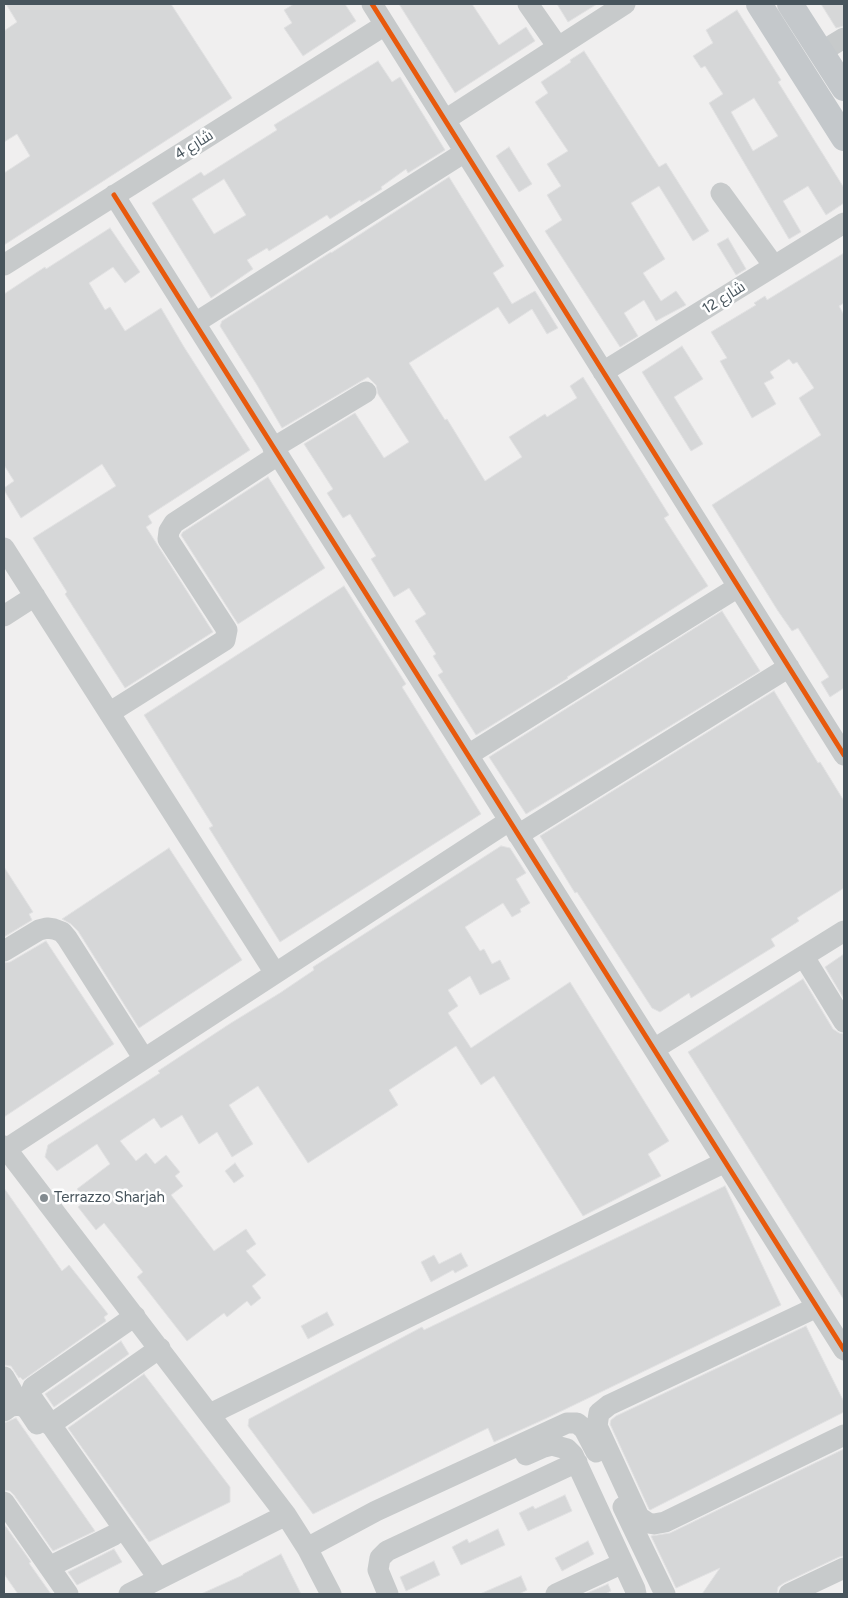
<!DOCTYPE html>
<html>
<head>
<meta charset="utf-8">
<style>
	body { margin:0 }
	#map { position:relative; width:848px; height:1598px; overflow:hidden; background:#f0efef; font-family:Figtree,sans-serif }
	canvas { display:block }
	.frame { position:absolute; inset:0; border:5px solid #47545c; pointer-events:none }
</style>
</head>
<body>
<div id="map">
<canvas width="848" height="1598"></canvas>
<div class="frame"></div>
</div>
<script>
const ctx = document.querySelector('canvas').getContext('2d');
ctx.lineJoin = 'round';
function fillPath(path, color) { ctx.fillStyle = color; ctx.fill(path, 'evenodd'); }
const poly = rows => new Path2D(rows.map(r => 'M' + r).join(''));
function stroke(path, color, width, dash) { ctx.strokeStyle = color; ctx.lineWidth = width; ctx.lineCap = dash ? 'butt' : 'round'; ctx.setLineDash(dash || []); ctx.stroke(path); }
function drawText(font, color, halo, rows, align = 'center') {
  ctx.font = font + ' Figtree,Cairo,sans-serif'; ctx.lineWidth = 5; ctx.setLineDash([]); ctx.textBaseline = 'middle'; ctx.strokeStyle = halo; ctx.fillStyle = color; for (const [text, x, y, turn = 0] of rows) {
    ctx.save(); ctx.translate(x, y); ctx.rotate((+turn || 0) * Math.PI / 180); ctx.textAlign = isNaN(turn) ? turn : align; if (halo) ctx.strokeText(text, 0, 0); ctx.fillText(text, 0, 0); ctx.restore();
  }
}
const building = poly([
	[6,4,171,4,232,98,4,245,4,173,30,156,17,134,4,142,4,31,17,22,6,4],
	[294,4,345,4,356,21,303,56,284,28,292,23,284,10,294,4],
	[399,4,472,4,499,45,526,27,535,41,455,93,399,4],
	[557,4,597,4,568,22,557,4],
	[821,4,844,4,844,26,836,28,821,4],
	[737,10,781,80,778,82,844,188,844,203,826,215,808,186,783,201,801,232,789,239,709,103,723,94,705,66,701,68,693,56,713,43,706,30,737,10],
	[754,98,778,136,753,151,731,112,754,98],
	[584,51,659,167,666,163,709,231,693,241,659,186,631,203,665,259,643,273,661,301,676,291,686,305,656,321,644,300,624,313,638,336,620,347,545,231,562,220,547,195,561,186,547,164,568,151,535,102,548,93,541,82,571,62,570,60,584,51],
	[378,61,392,82,400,77,445,150,408,173,406,169,381,187,382,189,361,202,360,200,330,219,327,215,269,251,267,248,247,260,253,269,211,298,152,203,201,172,204,176,277,130,274,125,378,61],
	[224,179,246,215,214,234,192,199,224,179],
	[509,147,532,184,519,192,496,156,509,147],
	[449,177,504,266,493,273,512,304,535,291,558,328,547,334,532,309,509,324,498,307,409,363,445,420,447,419,485,481,522,457,509,437,545,414,547,417,577,398,570,386,583,377,669,515,664,518,708,586,567,677,568,678,476,735,438,675,443,672,433,656,436,654,415,621,426,614,409,588,394,597,371,559,376,556,350,514,343,518,327,493,333,489,304,444,355,413,384,458,409,442,378,394,376,385,368,377,282,428,257,385,220,326,222,321,331,252,331,253,449,177],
	[110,228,140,272,125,283,113,267,89,283,105,310,110,307,125,331,161,308,184,347,250,450,148,516,152,523,146,527,213,632,125,688,65,594,67,592,33,538,116,486,102,464,21,518,4,490,4,488,14,481,4,465,4,294,45,267,46,269,110,228],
	[728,238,746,269,736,275,717,244,728,238],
	[844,253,844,303,839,306,844,315,844,688,830,697,821,682,829,677,798,628,792,631,778,611,712,505,821,435,799,398,814,388,797,362,793,364,789,359,770,372,774,378,764,383,776,404,752,418,720,361,727,358,711,332,756,305,754,303,765,296,767,300,844,253],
	[682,346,703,379,674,397,703,444,691,451,642,372,682,346],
	[268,477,325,568,238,624,181,535,183,532,268,477],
	[344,586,406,684,402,687,481,814,280,942,209,828,213,826,144,715,344,586],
	[722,611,760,671,526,814,489,757,722,611],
	[774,691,818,763,820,762,844,801,844,888,797,918,799,921,771,939,775,946,691,998,689,993,660,1012,652,1008,577,892,575,893,540,836,774,691],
	[501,846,510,848,526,873,516,879,530,903,520,909,521,912,512,917,503,903,465,927,480,951,484,949,492,964,500,960,510,979,480,995,470,976,448,990,458,1006,448,1013,471,1048,570,982,669,1141,648,1154,661,1176,583,1216,494,1076,481,1085,456,1046,389,1090,398,1105,308,1163,258,1086,229,1105,253,1144,232,1157,217,1132,199,1144,182,1115,161,1128,154,1118,120,1141,136,1161,146,1153,155,1164,166,1155,180,1172,175,1176,183,1186,171,1195,214,1251,246,1229,256,1244,246,1251,266,1275,252,1286,261,1298,251,1306,247,1301,227,1317,224,1313,187,1341,137,1277,143,1272,104,1223,96,1230,78,1207,86,1200,77,1189,110,1164,97,1144,57,1171,45,1157,48,1145,160,1073,158,1071,231,1023,280,993,314,970,313,967,501,846],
	[169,848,242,960,139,1028,78,931,71,924,62,919,169,848],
	[4,867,33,912,29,914,32,920,4,937,4,867],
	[46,941,114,1044,4,1117,4,963,10,962,46,941],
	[844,954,844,999,825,967,844,954],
	[803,979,833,1029,839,1033,844,1034,844,1300,688,1052,803,979],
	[235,1163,244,1176,234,1183,225,1171,235,1163],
	[725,1186,781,1305,547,1418,494,1442,488,1428,313,1514,248,1426,249,1419,422,1327,424,1330,725,1186],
	[4,1188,62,1271,69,1265,108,1314,104,1317,106,1321,23,1380,20,1377,19,1378,11,1366,4,1365,4,1188],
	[461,1253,468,1266,455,1273,453,1270,431,1282,421,1262,434,1255,439,1264,461,1253],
	[327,1312,334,1325,308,1339,301,1326,327,1312],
	[806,1326,844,1402,844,1412,650,1510,649,1509,610,1424,611,1420,616,1416,806,1326],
	[121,1341,129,1354,54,1407,45,1394,121,1341],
	[144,1374,230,1487,230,1502,149,1542,68,1428,144,1374],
	[16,1418,95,1531,53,1551,14,1495,10,1491,4,1490,4,1423,16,1418],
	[844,1449,844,1556,839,1557,784,1583,778,1587,777,1594,702,1594,720,1568,676,1588,651,1536,670,1533,844,1449],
	[565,1495,572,1511,528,1531,519,1513,533,1506,535,1509,565,1495],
	[4,1524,31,1562,29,1563,51,1594,18,1594,4,1574,4,1524],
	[498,1529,505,1545,461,1565,452,1547,467,1539,469,1543,498,1529],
	[588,1541,594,1554,562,1571,555,1558,588,1541],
	[114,1549,122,1562,77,1585,68,1572,114,1549],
	[281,1554,301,1594,201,1594,243,1575,243,1574,281,1554],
	[434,1561,440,1575,406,1591,400,1577,434,1561],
	[521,1576,527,1590,519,1594,480,1594,521,1576],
	[608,1584,611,1591,605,1594,585,1594,608,1584]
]);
fillPath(building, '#d6d7d8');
stroke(building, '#e1e1e2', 1);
stroke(poly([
	[372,4,844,755],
	[528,4,558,47],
	[821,52,844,38],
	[445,120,625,4],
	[721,193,774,266],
	[114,195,844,1350],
	[4,265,385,25],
	[195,323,465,152],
	[603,372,844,223],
	[273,448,366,392],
	[4,548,275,973],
	[4,616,35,596],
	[109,713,225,640,227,630,168,539,169,531,174,523,278,455],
	[468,755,738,587],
	[518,835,789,667],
	[4,951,39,930,47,928,54,929,62,932,67,938,144,1059],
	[804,957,844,1022],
	[654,1049,844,931],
	[4,1146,286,1515,307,1548,331,1594],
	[6,1149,509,821],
	[817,1307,609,1405,599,1413,597,1426,639,1517,648,1523,654,1524,665,1522,844,1435],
	[135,1316,33,1387,30,1395,159,1579],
	[4,1377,12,1391,10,1397,4,1402],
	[4,1411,11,1406,20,1405,27,1409,37,1424],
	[210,1414,725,1162],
	[50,1425,160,1348],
	[526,1455,544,1447,552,1445,567,1449,573,1455,635,1589,636,1594],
	[4,1502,68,1594],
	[623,1507,665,1594],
	[307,1548,376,1511,567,1423,577,1423,584,1429,596,1452],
	[49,1567,114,1535],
	[129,1594,286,1515],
	[388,1594,378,1570,380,1558,387,1551,577,1462],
	[556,1594,623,1563],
	[789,1594,844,1568]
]), '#c7cacb', 21);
stroke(poly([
	[759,4,844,138],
	[790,4,844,88]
]), '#c4c8cb', 26);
stroke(poly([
	[372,4,844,755],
	[114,195,844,1350]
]), '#e8590c', 5);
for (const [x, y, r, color] of [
	[44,1198,5,"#828a8f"]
]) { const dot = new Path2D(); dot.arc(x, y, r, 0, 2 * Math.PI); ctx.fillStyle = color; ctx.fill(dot); stroke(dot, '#fff', 2); }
drawText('15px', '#47545c', '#fff', [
	["شارع 4",194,145,-32],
	["شارع 12",724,298,-32]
]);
drawText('15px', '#47545c', '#fff', [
	["Terrazzo Sharjah",54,1198]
], 'left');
</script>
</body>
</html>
